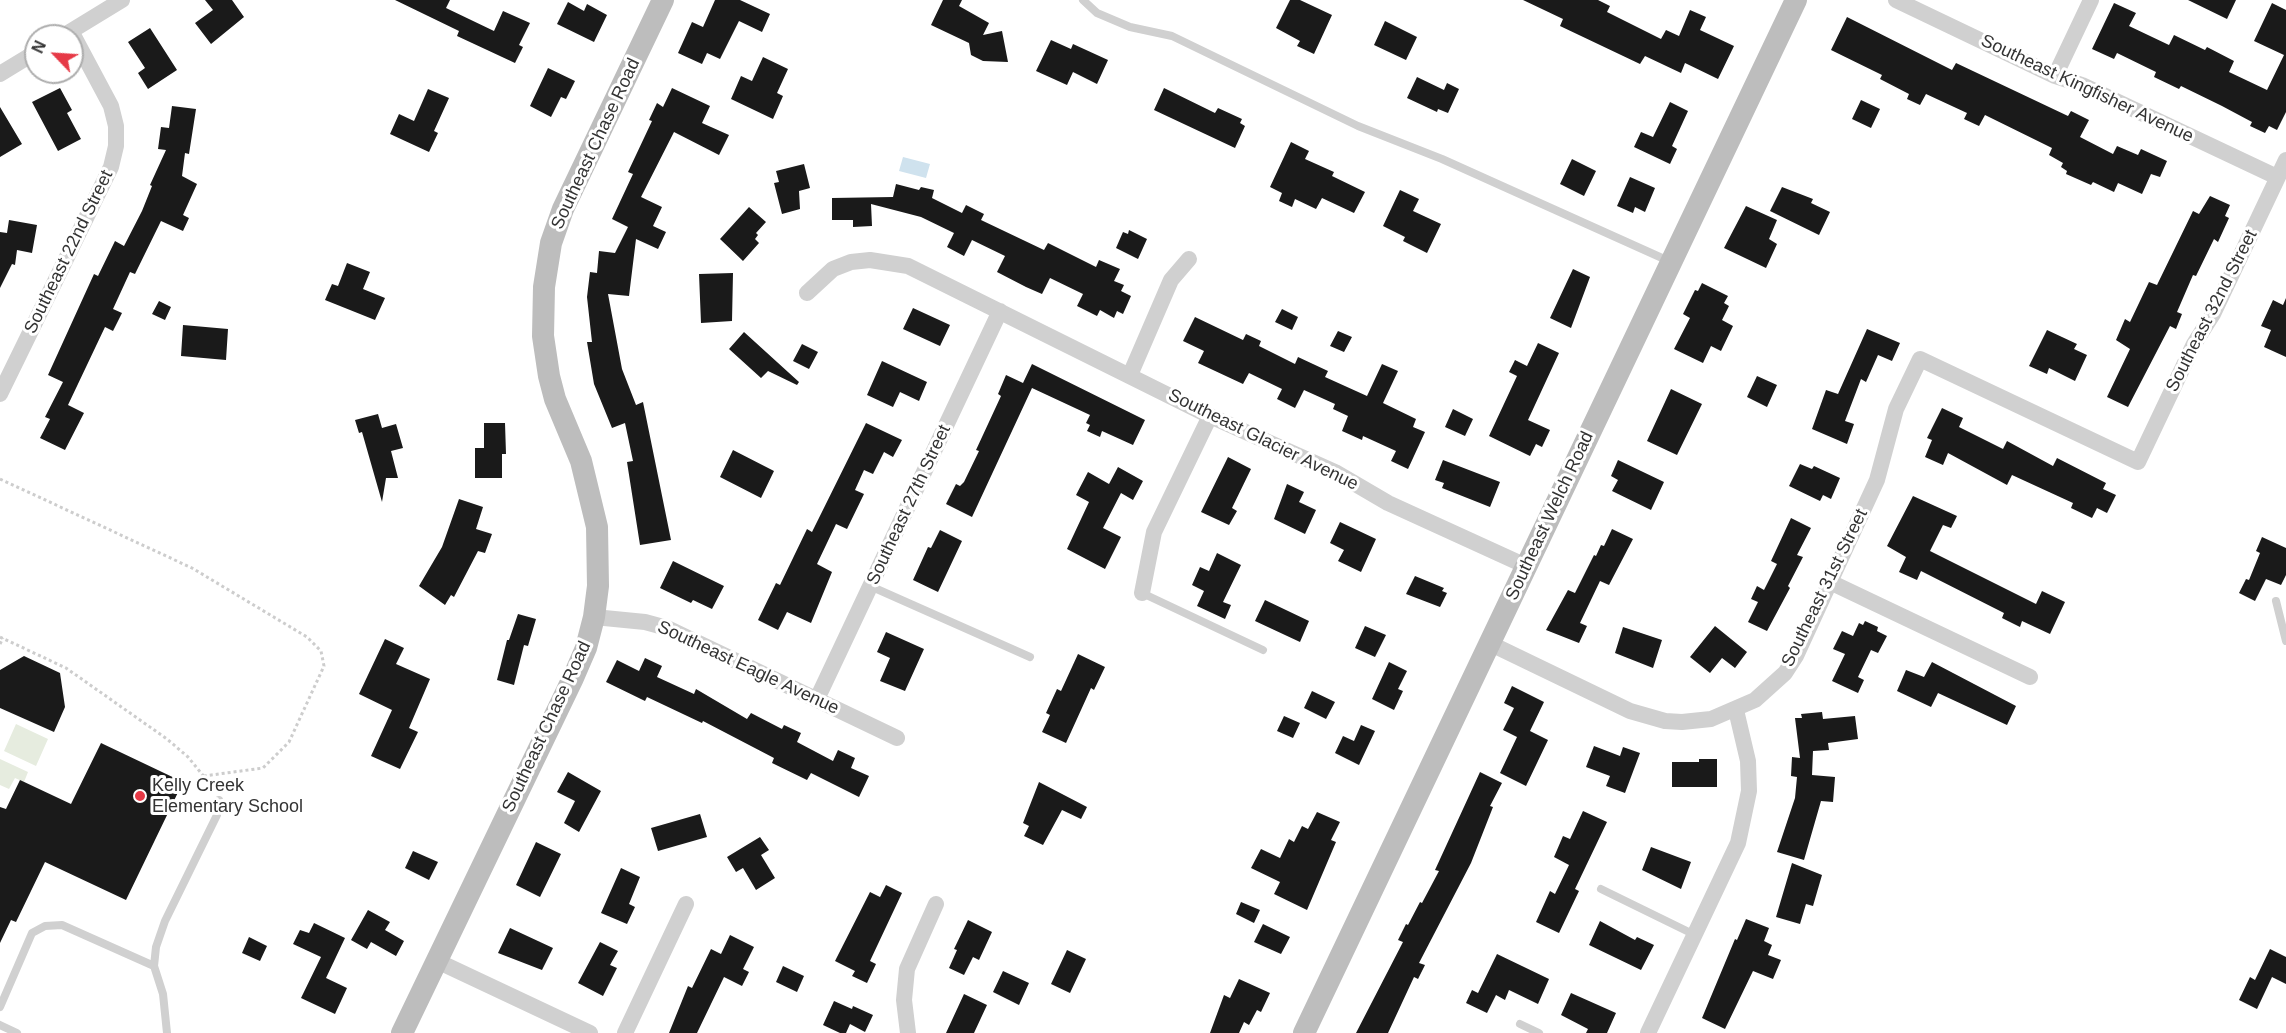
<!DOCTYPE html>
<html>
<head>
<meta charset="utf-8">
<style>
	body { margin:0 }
	#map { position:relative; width:2286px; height:1033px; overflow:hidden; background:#fff; font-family:Arial,sans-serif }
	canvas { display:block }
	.north { position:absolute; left:24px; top:24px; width:60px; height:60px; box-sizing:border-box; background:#fff; border:2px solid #adadad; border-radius:50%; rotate:295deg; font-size:16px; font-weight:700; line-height:24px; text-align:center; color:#333 }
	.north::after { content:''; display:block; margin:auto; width:21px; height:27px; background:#e63946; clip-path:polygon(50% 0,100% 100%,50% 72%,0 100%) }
</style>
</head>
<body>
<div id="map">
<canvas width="2286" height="1033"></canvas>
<div class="north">N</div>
</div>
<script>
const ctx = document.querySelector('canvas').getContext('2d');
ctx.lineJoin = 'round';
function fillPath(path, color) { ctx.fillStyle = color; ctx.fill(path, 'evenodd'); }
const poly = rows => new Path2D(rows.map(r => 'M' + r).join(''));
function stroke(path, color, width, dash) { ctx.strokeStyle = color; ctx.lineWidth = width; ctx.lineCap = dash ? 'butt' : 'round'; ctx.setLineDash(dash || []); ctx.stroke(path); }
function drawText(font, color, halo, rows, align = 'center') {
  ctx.font = font + ' Arial,sans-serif'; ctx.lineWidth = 6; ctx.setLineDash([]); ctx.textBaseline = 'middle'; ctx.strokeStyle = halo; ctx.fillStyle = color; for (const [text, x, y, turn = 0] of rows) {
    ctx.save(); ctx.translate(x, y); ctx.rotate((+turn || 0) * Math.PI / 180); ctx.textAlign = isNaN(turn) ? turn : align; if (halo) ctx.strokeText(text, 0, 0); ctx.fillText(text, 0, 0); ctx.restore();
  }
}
fillPath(poly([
	[16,724,48,739,36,766,4,751],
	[0,759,28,772,24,782,15,778,9,789,0,785]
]), '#e6ecdf');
fillPath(poly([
	[903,157,930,164,926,178,899,171]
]), '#cfe2ee');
fillPath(poly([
	[205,0,232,0,244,17,211,44,195,23,213,10],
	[395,0,450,0,446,8,494,31,503,11,530,23,519,45,523,47,515,63,457,36,459,31],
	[715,0,740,0,770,14,762,32,739,21,720,59,707,53,702,64,678,53,692,22,703,27],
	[943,0,962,0,959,6,989,23,983,35,1002,31,1008,62,983,61,971,55,969,43,931,25],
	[1290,0,1300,0,1332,15,1314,54,1297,46,1300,41,1276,28],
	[1523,0,1598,0,1610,6,1607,12,1661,39,1666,30,1679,36,1690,10,1706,17,1700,30,1734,46,1718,79,1685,63,1681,73,1645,56,1640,64,1560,26,1563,19],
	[2188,0,2236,0,2227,19],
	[568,2,584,11,587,4,607,15,594,42,557,24],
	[2114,3,2136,13,2129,26,2169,45,2174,35,2205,50,2207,47,2234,61,2229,72,2267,90,2284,55,2254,41,2272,3,2286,10,2286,112,2277,130,2269,126,2265,133,2250,126,2252,122,2222,106,2181,86,2179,89,2154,77,2156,72,2117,53,2114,59,2092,49],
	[1847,17,1952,70,1956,63,2068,116,2071,111,2089,120,2080,137,2113,154,2117,146,2138,155,2141,149,2167,161,2160,177,2151,174,2142,194,2118,183,2114,192,2093,182,2091,185,2066,174,2067,171,2061,167,2063,163,2049,155,2052,148,1985,115,1979,126,1964,119,1967,113,1926,94,1920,105,1907,99,1909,94,1880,79,1882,75,1831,50],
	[1385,21,1417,37,1406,60,1374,45],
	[150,28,177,70,148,89,138,73,145,68,128,42],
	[1051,40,1071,49,1073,44,1108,60,1097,84,1073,72,1067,85,1036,71],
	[763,57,788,69,777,93,783,96,773,119,731,99,741,76,752,81],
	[548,68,575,81,566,99,561,97,551,117,530,106],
	[1417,77,1444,90,1447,83,1459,89,1448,113,1438,109,1437,112,1407,98],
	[60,88,72,110,67,113,81,139,58,151,32,102],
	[672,88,710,106,702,123,729,135,719,155,674,132,641,197,662,207,653,226,666,232,658,249,636,239,629,296,608,294,622,369,636,405,643,402,671,540,640,545,627,462,633,461,625,423,612,428,594,384,587,342,592,342,587,297,590,272,597,273,599,251,615,253,628,227,612,219,633,174,628,172,652,121,649,120,657,103,663,107],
	[1164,88,1215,113,1218,108,1242,119,1240,123,1245,126,1235,148,1154,110],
	[428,89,449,98,434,131,438,133,429,152,390,134,399,114,414,121],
	[1861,100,1880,109,1871,128,1852,119],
	[1670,102,1688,111,1672,146,1677,149,1670,164,1634,147,1641,132,1653,137],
	[172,106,196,109,189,154,185,153,182,176,197,184,183,215,189,218,183,231,161,221,135,274,130,272,113,309,122,313,113,331,105,327,68,405,84,413,65,450,40,438,50,419,45,417,63,382,48,375,94,274,98,276,115,241,124,246,142,211,152,186,150,185,166,150,158,149,161,127,169,128],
	[0,107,22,144,0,157],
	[1291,142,1309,151,1305,159,1334,172,1332,176,1365,192,1354,213,1322,198,1316,209,1295,199,1292,207,1279,201,1282,193,1270,187],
	[1572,159,1596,171,1584,196,1560,184],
	[804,164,810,188,799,191,800,209,782,214,774,183,779,182,776,171],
	[1630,177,1655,188,1645,212,1635,207,1633,213,1617,206],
	[896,184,919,190,921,187,934,190,932,198,962,213,966,205,984,214,981,220,1044,250,1048,243,1096,267,1099,260,1120,269,1114,281,1124,285,1121,291,1131,296,1123,314,1117,311,1114,318,1100,310,1097,316,1077,306,1083,294,1050,278,1042,294,1026,287,997,272,1005,256,972,240,964,256,947,247,954,233,921,217,871,204,872,226,853,227,853,220,832,220,832,198,893,197],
	[1782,187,1813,199,1811,203,1830,212,1819,235,1770,211],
	[1400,190,1419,199,1413,211,1441,224,1427,253,1403,241,1405,237,1383,226],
	[2210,196,2230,205,2225,216,2229,218,2218,242,2214,239,2196,276,2193,275,2177,312,2182,314,2176,329,2170,326,2128,407,2107,397,2130,349,2116,340,2125,319,2130,322,2149,282,2157,285,2193,211,2199,214],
	[1746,206,1777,220,1769,239,1777,244,1766,268,1724,248],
	[749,207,766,222,756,233,758,235,755,239,759,243,743,261,720,239],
	[9,220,37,225,32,253,17,250,15,265,12,264,0,288,0,232,7,233],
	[1129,230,1147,239,1138,259,1116,248,1123,232,1128,234],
	[347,263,370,272,363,289,385,298,375,320,325,300,332,284,338,286],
	[1573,269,1590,277,1571,328,1550,318],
	[733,273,732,321,701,323,699,274],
	[1702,283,1728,296,1724,303,1729,306,1722,320,1733,326,1721,351,1711,346,1703,363,1674,349,1690,318,1683,314,1695,290,1698,291],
	[2286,298,2286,357,2264,347,2271,330,2261,326,2273,300,2283,305],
	[159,301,171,307,165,320,152,314],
	[913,308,950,325,940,346,903,329],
	[1282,309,1298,317,1292,330,1275,322],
	[1195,317,1243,340,1246,334,1261,341,1259,346,1295,364,1298,357,1328,371,1325,377,1367,396,1382,364,1398,371,1383,403,1416,419,1413,427,1425,432,1408,469,1391,461,1396,451,1363,436,1362,440,1342,431,1348,416,1333,409,1335,404,1304,390,1295,408,1277,399,1282,389,1249,373,1243,384,1198,363,1204,351,1183,341],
	[183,325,228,329,226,360,181,356],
	[1867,329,1900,343,1892,361,1878,355,1866,382,1861,379,1845,421,1854,424,1847,444,1812,429,1826,390,1838,394],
	[2047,330,2077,344,2074,349,2087,355,2075,381,2049,368,2047,374,2029,366],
	[1338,331,1352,337,1344,352,1330,346],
	[744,332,799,382,797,385,768,371,761,378,729,349],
	[1538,343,1559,353,1528,420,1550,430,1542,447,1536,444,1530,456,1489,436,1517,376,1509,372,1515,360,1527,366],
	[802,344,818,352,809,369,793,361],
	[882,361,927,382,919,401,900,392,893,407,867,395],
	[1032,364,1145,420,1133,445,1102,431,1100,437,1087,431,1090,425,1086,423,1090,415,1032,388,972,517,946,504,956,484,960,486,964,482,979,451,976,450,1001,396,998,394,1006,375,1023,383],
	[1757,376,1777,385,1767,407,1747,397],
	[1671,389,1702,404,1677,455,1647,441],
	[1942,408,1963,418,1959,427,2003,449,2007,441,2053,466,2057,458,2106,483,2103,489,2116,495,2107,513,2097,508,2092,518,2071,508,2073,503,2012,475,2007,485,1948,453,1943,465,1925,457,1932,440,1927,438],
	[1453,409,1473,419,1465,436,1445,427],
	[378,414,382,428,396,424,403,448,391,451,398,478,386,478,382,502,362,432,359,433,355,420],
	[484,423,505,423,506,454,502,454,502,478,475,478,475,448,484,448],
	[866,423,902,440,893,457,884,452,873,474,864,470,855,490,864,494,847,529,836,524,817,564,832,572,811,623,787,612,778,630,758,620,776,583,780,585,807,529,812,532],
	[733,450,774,471,761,498,720,477],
	[1228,457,1251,469,1232,508,1237,511,1229,525,1201,512],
	[1443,460,1500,482,1490,507,1442,488,1444,483,1435,480],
	[1618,460,1664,482,1651,510,1612,491,1618,480,1611,476],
	[1800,464,1812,469,1814,466,1840,478,1831,499,1823,495,1820,501,1789,486],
	[1118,467,1143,481,1133,500,1121,493,1103,528,1121,537,1105,569,1067,549,1089,502,1076,495,1088,472,1109,484],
	[1287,484,1304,492,1299,502,1316,510,1305,534,1274,519],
	[1913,496,1957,516,1951,528,1943,525,1930,551,2036,604,2042,591,2065,602,2050,634,2022,621,2020,627,2002,618,2004,613,1921,571,1917,580,1899,572,1906,557,1887,546],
	[459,499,483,507,476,529,492,534,485,553,478,551,454,597,451,595,445,605,419,586,442,547],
	[1791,518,1811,528,1797,555,1803,557,1788,586,1790,588,1767,631,1748,622,1758,602,1751,599,1757,586,1764,590,1777,564,1771,561],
	[1340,522,1376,539,1361,572,1338,561,1344,550,1330,543],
	[1612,529,1633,539,1609,585,1600,581,1580,623,1587,626,1579,643,1546,630,1568,590,1575,593,1594,555,1596,556,1601,545,1604,546],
	[940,530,962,541,938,592,913,580,928,547,931,548],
	[2262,537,2286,548,2286,575,2281,585,2266,579,2255,601,2239,593,2246,579,2249,580,2260,553,2256,551],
	[1217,553,1241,565,1223,602,1231,605,1225,619,1197,606,1204,591,1192,585,1200,567,1209,571],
	[673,561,724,586,712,609,693,600,691,603,660,588],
	[1415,576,1444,588,1442,591,1447,593,1440,607,1406,594],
	[1265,600,1309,621,1300,642,1255,621],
	[518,614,536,619,528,646,524,645,514,685,497,680,507,640,509,640],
	[1865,621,1878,627,1877,631,1887,636,1878,653,1871,650,1858,677,1864,680,1858,693,1832,681,1845,654,1833,649,1842,631,1853,636,1859,623,1863,625],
	[1365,626,1386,635,1375,657,1355,648],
	[1715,626,1747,652,1735,668,1722,658,1710,673,1690,657],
	[1623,627,1662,640,1653,668,1615,653],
	[886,632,924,649,905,691,880,681,890,658,877,652],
	[385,639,404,648,396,664,430,679,409,728,418,732,400,769,371,756,392,710,359,694],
	[1078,654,1105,667,1094,690,1091,688,1066,743,1042,732,1050,715,1046,713,1057,689,1061,691],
	[24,656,60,673,65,707,54,732,0,708,0,670],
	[645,658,662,666,657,677,694,694,696,689,747,719,751,713,782,729,784,725,801,733,797,742,833,761,838,750,855,758,851,768,869,776,859,797,811,773,807,780,772,763,774,758,703,721,702,723,647,697,645,701,606,682,617,660,639,671],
	[1389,662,1407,671,1398,689,1403,691,1394,710,1372,699],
	[1932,662,2016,706,2007,725,1938,693,1931,707,1897,691,1906,670,1924,677],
	[1512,686,1544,702,1530,731,1548,740,1526,786,1500,773,1517,737,1503,730,1514,708,1504,703],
	[1312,691,1335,702,1326,719,1304,708],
	[1822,712,1823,719,1855,716,1858,739,1828,743,1829,750,1813,751,1812,775,1835,777,1833,802,1821,801,1804,860,1777,852,1795,798,1797,777,1791,776,1792,757,1800,758,1795,718,1802,718,1801,714],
	[1284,716,1300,723,1293,738,1277,731],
	[1361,725,1375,731,1359,765,1335,753,1343,736,1354,741],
	[101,743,183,782,126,900,45,862,16,922,11,920,0,943,0,807,6,809,20,780,71,804],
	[1594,746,1620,756,1623,747,1640,753,1625,793,1606,786,1610,776,1586,767],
	[1699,759,1717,759,1717,787,1672,787,1672,762,1699,762],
	[568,772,601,791,579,832,564,823,575,801,557,792],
	[1480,772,1502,783,1490,806,1493,807,1471,863,1419,963,1425,965,1418,979,1414,977,1388,1033,1356,1033,1403,942,1398,940,1406,924,1408,925,1420,902,1422,903,1439,871,1435,870],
	[1039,782,1087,807,1081,819,1062,810,1043,845,1024,836,1029,826,1023,823],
	[1583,811,1607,822,1575,889,1579,891,1559,933,1536,922,1550,891,1555,894,1569,865,1554,857,1563,836,1570,839],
	[1317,812,1340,822,1331,840,1336,842,1307,910,1274,894,1280,882,1251,868,1261,849,1280,858,1289,839,1294,842,1302,826,1308,829],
	[700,814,707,837,658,851,651,828],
	[760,837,769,850,761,855,775,878,756,890,743,868,736,872,727,857],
	[536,842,561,854,540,897,516,885],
	[1651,847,1691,862,1681,889,1642,870],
	[413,851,438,862,429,880,405,868],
	[1792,863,1822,875,1813,906,1806,904,1800,924,1776,917],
	[621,868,640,877,629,904,635,907,627,924,601,913],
	[886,885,902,893,870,961,876,964,867,983,852,976,855,971,835,961,870,892,880,897],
	[1241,902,1260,910,1254,923,1236,914],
	[368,910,390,922,385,930,404,941,396,956,371,942,367,949,351,940],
	[1746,919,1769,928,1764,941,1772,945,1768,955,1781,960,1773,979,1753,971,1725,1029,1702,1018,1735,939,1737,940],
	[968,920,992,932,979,960,973,957,964,975,949,968,957,950,954,949],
	[1600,921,1635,940,1637,937,1654,945,1641,970,1589,945],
	[314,923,345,938,326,978,347,988,335,1014,301,998,321,957,293,944,300,930,309,933],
	[1263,924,1290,937,1281,954,1254,942],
	[510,928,553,948,542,970,498,953],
	[730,935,754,947,743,969,749,972,742,986,724,977,697,1033,669,1033,688,986,692,988,711,949,721,954],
	[249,937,267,946,260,961,242,953],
	[600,942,618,951,610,965,617,968,603,996,578,983],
	[2270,949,2286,957,2286,984,2272,977,2257,1009,2239,1000,2250,977,2255,980],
	[1067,950,1086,959,1070,993,1051,984],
	[1497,954,1549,979,1538,1004,1509,990,1505,1000,1496,995,1487,1013,1466,1003,1472,990,1478,993],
	[783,966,804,976,797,992,776,982],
	[1003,971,1029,983,1019,1005,993,992],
	[1239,979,1270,993,1261,1012,1257,1010,1249,1025,1244,1022,1239,1033,1210,1033,1224,995,1230,998],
	[1571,993,1616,1013,1607,1033,1586,1033,1588,1029,1561,1015],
	[964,994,987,1005,974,1033,946,1033],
	[834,1001,852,1009,853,1006,873,1015,865,1032,850,1024,846,1033,840,1033,823,1025]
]), '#1a1a1a');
stroke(poly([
	[0,479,192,568,307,637,321,651,324,666,289,742,263,768,204,776],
	[0,637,66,668,167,739,188,757,214,789],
	[0,644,3,638]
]), '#cdcdcd', 3, [3, 3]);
stroke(poly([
	[1083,0,1097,13,1130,27,1172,36,1358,126,1442,159,1671,262],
	[870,586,1030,657],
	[1142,593,1263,650],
	[2276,601,2286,641],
	[1601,889,1695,935],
	[0,1007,32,933,45,926,62,925,154,966],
	[1520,1024,1539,1033],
	[0,1025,17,1033],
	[167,1033,163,994,154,966,156,947,165,921,217,815,219,800]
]), '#d0d0d0', 8);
stroke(poly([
	[1896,0,2055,76,2082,85,2277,177],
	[63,36,122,0],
	[0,74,36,52],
	[2055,76,2091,0],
	[807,293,833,269,851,262,870,260,908,266,1210,416,1335,472,1388,503,1526,566],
	[1130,375,1171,280,1189,259],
	[0,394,111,167,116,146,116,126,111,106,71,31],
	[1830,582,2030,677],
	[1142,593,1154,532,1210,416],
	[594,617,645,622,667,628,897,738],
	[1489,643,1630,711,1665,721,1682,722,1711,719,1755,700,1785,673,1796,656,1877,480,1896,409,1920,359,2138,462,2194,344,2213,314,2286,160],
	[817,699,1000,311],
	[437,961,590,1033],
	[625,1033,686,904],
	[908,1033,904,1000,907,969,936,904],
	[1648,1033,1738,843,1749,791,1748,761,1736,710]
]), '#d0d0d0', 16);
stroke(poly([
	[402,1033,573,678,586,648,594,617,598,586,597,527,581,461,555,399,549,376,543,336,544,287,551,243,563,209,663,0],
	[1304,1033,1796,0]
]), '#bdbdbd', 22);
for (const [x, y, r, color] of [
	[140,796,6,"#e63946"]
]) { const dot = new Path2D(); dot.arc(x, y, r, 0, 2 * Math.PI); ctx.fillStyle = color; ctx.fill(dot); stroke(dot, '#fff', 2); }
drawText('18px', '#333', '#fff', [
	["Southeast Kingfisher Avenue",2087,89,25],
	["Southeast Chase Road",596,144,-65],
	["Southeast 22nd Street",69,252,-64],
	["Southeast 32nd Street",2212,311,-63],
	["Southeast Glacier Avenue",1263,440,26],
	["Southeast 27th Street",909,505,-65],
	["Southeast Welch Road",1550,516,-65],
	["Southeast 31st Street",1825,588,-64],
	["Southeast Eagle Avenue",748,668,25],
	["Southeast Chase Road",547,727,-65]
]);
drawText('18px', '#333', '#fff', [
	["Kelly Creek",152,786],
	["Elementary School",152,807]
], 'left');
</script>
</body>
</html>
